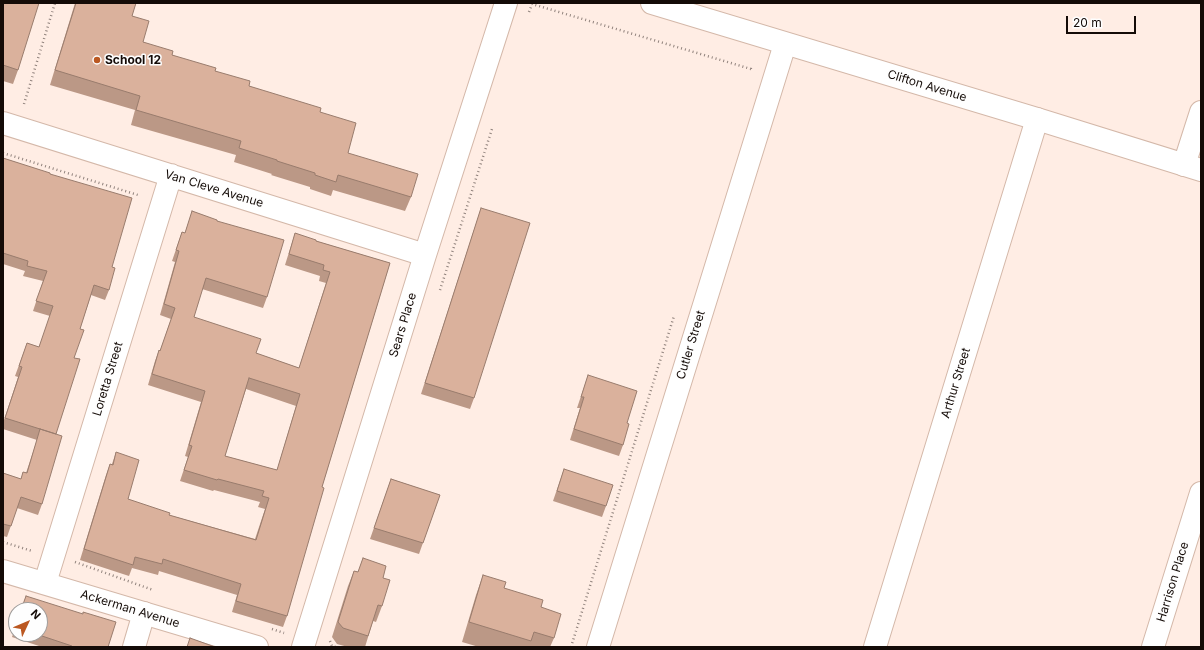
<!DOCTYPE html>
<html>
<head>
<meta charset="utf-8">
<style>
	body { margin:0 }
	#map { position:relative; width:1204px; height:650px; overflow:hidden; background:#ffede4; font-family:Inter,sans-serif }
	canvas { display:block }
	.frame { position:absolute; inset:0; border:4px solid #140b07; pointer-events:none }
	.north { position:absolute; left:8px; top:602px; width:40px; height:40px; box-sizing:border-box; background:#fefefe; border:1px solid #a09d9b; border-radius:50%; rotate:46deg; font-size:11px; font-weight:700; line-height:16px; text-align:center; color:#140b07 }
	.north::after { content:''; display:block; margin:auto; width:14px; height:18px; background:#bb5821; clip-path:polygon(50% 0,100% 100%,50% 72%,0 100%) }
	.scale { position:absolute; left:1066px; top:16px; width:70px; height:18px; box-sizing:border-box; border:2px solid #140b07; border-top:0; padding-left:5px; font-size:12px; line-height:14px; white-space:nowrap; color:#140b07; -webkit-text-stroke:3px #fefefe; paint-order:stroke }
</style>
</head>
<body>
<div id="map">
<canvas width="1204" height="650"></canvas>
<div class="frame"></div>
<div class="north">N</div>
<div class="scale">20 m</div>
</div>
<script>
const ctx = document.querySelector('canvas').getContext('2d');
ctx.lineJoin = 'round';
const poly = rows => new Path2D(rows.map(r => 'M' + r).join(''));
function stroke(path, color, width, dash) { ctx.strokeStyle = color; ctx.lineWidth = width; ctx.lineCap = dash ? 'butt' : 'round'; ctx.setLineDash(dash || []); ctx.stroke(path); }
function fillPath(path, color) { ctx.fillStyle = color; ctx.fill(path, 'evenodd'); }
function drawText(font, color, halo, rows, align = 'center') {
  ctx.font = font + ' Inter,sans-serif'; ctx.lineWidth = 3; ctx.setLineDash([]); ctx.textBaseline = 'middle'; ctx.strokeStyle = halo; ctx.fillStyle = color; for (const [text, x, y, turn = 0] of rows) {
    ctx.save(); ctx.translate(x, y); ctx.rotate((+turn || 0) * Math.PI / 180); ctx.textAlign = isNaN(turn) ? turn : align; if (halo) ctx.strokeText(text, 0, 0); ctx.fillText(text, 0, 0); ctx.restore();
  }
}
const minor = poly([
	[3,123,425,255],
	[1184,165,1201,112],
	[45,583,171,175],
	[134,647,144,613],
	[303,647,425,255,506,3],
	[598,647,785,44],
	[875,647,1037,119],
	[1153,647,1201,493]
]);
const tertiary = poly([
	[652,3,1037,119,1201,170],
	[3,571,257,647]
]);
stroke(minor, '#d4b8a9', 24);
stroke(tertiary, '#d4b8a9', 24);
stroke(poly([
	[529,12,532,4,751,69,751,71],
	[24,104,55,3],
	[3,153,138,195],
	[440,290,492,129],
	[3,542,32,551],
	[75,562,153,590],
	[272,629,284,633],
	[330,641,332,646,336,647],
	[571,647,674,316]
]), '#91837d', 2.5, [1, 3]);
stroke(minor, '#fff', 22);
stroke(tertiary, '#fff', 22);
fillPath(poly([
	[3,3,18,70,13,84,3,81],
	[75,3,136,3,132,16,143,42,172,55,215,71,249,86,320,112,348,153,411,197,405,211,333,190,331,196,310,189,310,187,271,175,272,174,234,162,236,155,131,125,135,110,50,85],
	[3,158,50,174,112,267,109,290,105,300,91,295,80,329,74,358,56,434,42,504,38,515,17,508,7,537,3,536,3,473,21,479,23,472,26,473,37,440,3,429,3,423,18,377,15,376,27,343,39,347,50,316,33,311,43,281,23,276,25,271,3,264],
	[481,208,474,398,470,409,421,394],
	[192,211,217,221,267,297,263,308,202,289,194,317,256,353,299,368,326,283,319,281,320,276,285,265,295,233,316,241,390,263,322,487,287,616,283,627,232,612,237,595,159,571,158,575,132,568,129,576,80,560,106,475,110,464,112,464,116,452,128,499,169,515,255,539,265,509,258,507,260,502,214,490,213,491,180,481,188,457,185,456,201,402,148,385,155,361,159,350,160,351,171,319,160,315,175,262,172,261,182,232,185,233],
	[246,389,296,406,277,470,225,456],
	[588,375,627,423,623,445,619,456,570,440,580,408,577,408],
	[564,469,606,506,602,517,553,501],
	[391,479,440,495,419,554,370,539],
	[363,558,383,578,382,606,376,622,373,621,365,647,348,647,337,644,332,637,348,586,354,571,358,572],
	[483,575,504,588,541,607,554,638,550,647,479,647,462,642,476,595],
	[26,596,108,647,42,647,12,637,16,625,16,634,40,634,40,610,21,610]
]), '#bb9886');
const building = poly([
	[3,3,39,3,18,70,3,65,3,3],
	[76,3,136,3,132,16,149,21,143,42,173,51,172,55,216,68,215,71,250,81,249,86,321,108,320,112,356,123,348,153,418,174,411,197,338,175,336,182,315,175,315,173,277,161,277,160,239,148,241,141,136,110,140,96,55,70,76,3],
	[3,158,50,173,50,174,132,198,112,267,115,268,109,290,94,285,80,329,84,330,74,358,80,359,56,434,5,418,22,367,19,366,27,343,39,347,53,306,36,301,47,271,27,266,28,261,3,253,3,158],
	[481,208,530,223,474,398,425,383,481,208],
	[192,211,217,220,217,221,284,240,267,297,206,278,194,317,261,339,256,353,299,368,330,272,323,270,324,265,289,254,295,233,316,240,316,241,390,263,322,487,324,488,287,616,236,601,241,584,163,559,162,564,135,557,133,565,84,549,110,464,113,465,116,452,139,460,128,499,170,513,169,515,256,540,269,498,262,496,264,491,218,479,217,480,184,470,192,446,189,445,205,391,152,374,159,350,160,351,175,308,164,304,179,251,176,250,182,232,185,233,192,211],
	[249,378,300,394,277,470,225,456,249,378],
	[588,375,637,391,627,423,629,424,623,445,574,429,584,397,581,397,588,375],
	[40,429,62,436,42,504,21,497,11,526,3,524,3,473,21,479,23,472,27,473,40,429],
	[564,469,613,485,606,506,557,491,564,469],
	[391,479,440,495,423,543,374,528,391,479],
	[363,558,386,566,383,578,390,580,382,606,378,605,368,636,343,628,338,622,354,571,358,572,363,558],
	[483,575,506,582,504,588,543,600,541,607,561,614,554,638,534,632,531,641,469,622,483,575],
	[26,596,83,614,83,612,116,622,108,647,72,647,72,646,36,634,40,634,40,610,21,610,26,596],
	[190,638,215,647,187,647,190,638]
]);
fillPath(building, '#dab19c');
stroke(building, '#997c6d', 1);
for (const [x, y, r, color] of [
	[97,60,4,"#bb5821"]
]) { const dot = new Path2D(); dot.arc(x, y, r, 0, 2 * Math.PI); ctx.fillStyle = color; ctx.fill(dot); stroke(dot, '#fefefe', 1.5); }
drawText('bold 12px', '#140b07', '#fefefe', [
	["School 12",105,60]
], 'left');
drawText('12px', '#140b07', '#fefefe', [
	["Clifton Avenue",927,86,17],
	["Van Cleve Avenue",214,189,17],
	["Sears Place",403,325,-73],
	["Cutler Street",691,345,-73],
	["Loretta Street",108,379,-73],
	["Arthur Street",956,383,-73],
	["Harrison Place",1173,582,-73],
	["Ackerman Avenue",130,609,17]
]);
</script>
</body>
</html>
